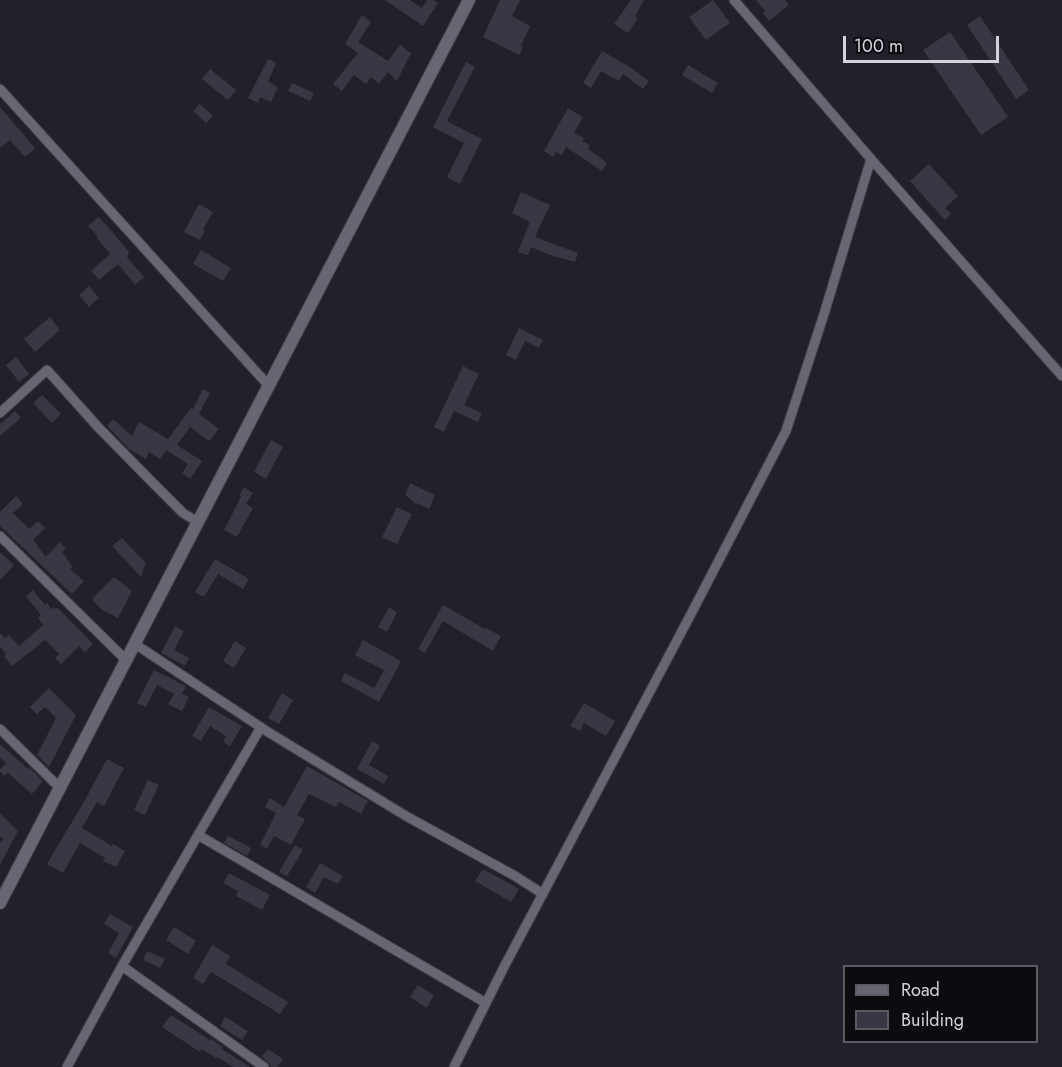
<!DOCTYPE html>
<html>
<head>
<meta charset="utf-8">
<style>
	body { margin:0 }
	#map { position:relative; width:1062px; height:1067px; overflow:hidden; background:#23202c; font-family:Jost,sans-serif }
	canvas { display:block }
	.legend { position:absolute; left:843px; top:965px; width:195px; height:78px; box-sizing:border-box; background:#0c0b10; border:2px solid #5c5b61; margin:0; padding:8px 10px; list-style:none; font-size:18px; color:#d4d2da }
	.legend li { display:flex; align-items:center; gap:12px; height:30px }
	.legend b { width:30px; border:2px solid #5c5b61 }
	.scale { position:absolute; left:843px; top:36px; width:156px; height:27px; box-sizing:border-box; border:3px solid #d4d2da; border-top:0; padding-left:8px; font-size:18px; line-height:21px; white-space:nowrap; color:#d4d2da; -webkit-text-stroke:4px #0c0b10; paint-order:stroke }
</style>
</head>
<body>
<div id="map">
<canvas width="1062" height="1067"></canvas>
<ul class="legend">
<li><b style="height:8px;background:#696573"></b>Road</li>
<li><b style="height:16px;background:#3a3643"></b>Building</li>
</ul>
<div class="scale">100 m</div>
</div>
<script>
const ctx = document.querySelector('canvas').getContext('2d');
ctx.lineJoin = 'round';
function fillPath(path, color) { ctx.fillStyle = color; ctx.fill(path, 'evenodd'); }
const poly = rows => new Path2D(rows.map(r => 'M' + r).join(''));
function stroke(path, color, width, dash) { ctx.strokeStyle = color; ctx.lineWidth = width; ctx.lineCap = dash ? 'butt' : 'round'; ctx.setLineDash(dash || []); ctx.stroke(path); }
fillPath(poly([
	[385,0,410,0,422,8,427,0,433,0,438,3,423,26],
	[500,0,520,0,512,16,530,26,521,46,523,47,519,55,483,37],
	[631,0,644,0,635,16,638,18,628,33,614,24],
	[713,0,730,23,706,40,689,17],
	[756,0,785,0,789,5,769,21,763,13,765,11],
	[362,15,371,22,358,42,388,61,400,45,411,53,397,81,388,72,379,84,371,77,366,84,354,75,342,91,333,84,358,53,345,44],
	[980,16,1029,90,1016,99,967,25],
	[950,32,1008,117,981,135,923,50],
	[602,51,628,66,649,81,643,89,623,74,619,81,601,71,591,88,583,83],
	[268,59,276,63,268,82,278,87,271,102,260,97,258,103,248,98],
	[466,62,475,67,447,121,482,139,460,184,447,177,464,143,433,127],
	[688,65,718,83,712,93,682,75],
	[210,69,236,90,228,100,202,79],
	[292,83,314,93,310,101,288,91],
	[200,104,213,116,206,123,193,111],
	[0,107,35,148,25,157,10,140,0,148],
	[568,108,583,117,574,133,584,138,582,141,590,145,588,149,607,163,602,171,566,147,562,155,556,152,553,157,544,151],
	[929,164,958,196,945,208,951,214,945,220,910,181],
	[521,192,550,205,535,237,578,253,575,262,553,256,531,247,528,255,518,252,530,222,512,213],
	[199,204,213,212,203,229,205,230,200,240,184,232],
	[98,217,108,227,129,252,127,257,144,277,135,285,118,264,99,280,91,271,110,254,96,237,98,236,88,226],
	[201,250,231,268,223,281,193,264],
	[89,286,99,298,89,307,79,295],
	[50,317,60,330,35,352,24,339],
	[519,328,543,340,539,348,525,341,516,360,506,355],
	[16,357,29,374,19,382,6,365],
	[463,366,479,374,464,405,482,413,478,422,454,411,444,432,434,427],
	[203,389,210,393,199,414,219,429,209,441,190,427,177,445,202,461,190,479,182,473,188,464,166,450,160,459,149,452,146,459,129,449,107,426,113,419,132,436,139,422,168,439,191,408,193,409],
	[42,395,61,414,52,423,33,403],
	[15,411,21,418,0,436,0,424],
	[271,440,283,447,266,479,254,472],
	[410,483,435,495,429,509,417,503,416,504,405,495],
	[244,487,253,493,246,504,253,508,237,537,224,530,241,497,239,496],
	[16,496,23,504,13,513,29,529,38,521,45,528,33,540,46,557,60,542,66,549,62,552,73,567,70,569,84,581,72,594,0,526,0,512],
	[397,507,412,514,397,544,382,537],
	[122,538,146,563,141,577,112,546],
	[0,552,14,565,0,580],
	[215,559,249,579,243,589,218,574,204,597,195,592],
	[114,577,132,591,118,618,101,609,92,599],
	[33,590,45,605,47,603,51,609,53,607,55,609,57,608,59,609,93,644,85,652,79,646,61,664,55,658,59,654,45,640,12,666,4,656,6,654,0,647,0,633,5,638,9,635,19,646,43,625,38,618,41,615,26,596],
	[443,605,485,629,486,628,501,636,493,651,443,621,425,653,418,649],
	[389,607,397,612,387,632,378,627],
	[175,626,184,631,174,650,189,658,185,666,161,653],
	[363,640,401,661,379,702,341,681,345,673,374,688,384,670,355,655],
	[235,641,246,648,234,668,223,661],
	[154,670,186,686,182,694,189,697,182,711,168,704,174,694,157,685,146,707,137,703],
	[49,688,76,715,49,767,37,755,56,718,45,707,37,714,30,707],
	[282,693,293,700,279,724,268,718],
	[584,703,615,721,606,736,584,723,580,731,570,726],
	[209,707,242,726,230,746,223,742,226,736,210,726,201,741,192,736],
	[372,741,380,746,369,765,388,776,384,784,357,769],
	[0,744,28,769,29,767,43,781,32,794,8,773,4,776,0,771,0,769,6,763,0,758],
	[107,759,124,768,104,806,97,802,82,828,112,846,113,844,125,851,116,867,103,861,105,858,80,843,63,873,47,864,85,800],
	[307,766,368,801,361,814,339,802,336,807,309,794,297,815,305,819,291,845,274,836,267,849,260,845,276,813,265,807,270,798,284,807],
	[148,780,159,785,145,815,134,810],
	[0,813,18,831,0,865,0,843,3,839,0,836],
	[228,836,251,848,247,856,224,843],
	[295,845,303,850,287,876,279,872],
	[320,863,343,876,338,884,324,877,315,893,306,887],
	[483,869,519,889,511,902,475,881],
	[229,873,270,895,262,910,236,896,238,891,223,883],
	[110,914,133,927,116,958,108,953,119,933,104,924],
	[174,927,196,941,188,954,166,940],
	[212,945,230,956,226,964,288,1002,280,1014,211,972,203,984,193,978],
	[147,951,165,959,160,968,143,960],
	[418,985,434,995,427,1008,410,997],
	[171,1015,210,1040,211,1039,223,1047,222,1049,250,1067,233,1067,217,1057,216,1058,201,1049,200,1052,162,1027],
	[225,1017,248,1031,242,1040,220,1026],
	[268,1049,283,1059,277,1067,271,1067,268,1062,262,1057]
]), '#3a3643');
const street = poly([
	[734,0,871,159,1062,376],
	[0,89,269,386],
	[0,413,47,370,98,427,152,482,183,513,198,522],
	[0,536,126,660],
	[135,644,268,732,406,816,515,876,543,894],
	[0,729,60,788],
	[198,835,261,727],
	[67,1067,122,966],
	[264,1067,122,966,198,835,486,1003],
	[454,1067,504,967,691,614,786,431,824,314,871,159]
]);
const secondary = poly([
	[0,903,469,0]
]);
stroke(street, '#413d47', 11);
stroke(secondary, '#413d47', 14);
stroke(street, '#696573', 9);
stroke(secondary, '#696573', 12);
</script>
</body>
</html>
